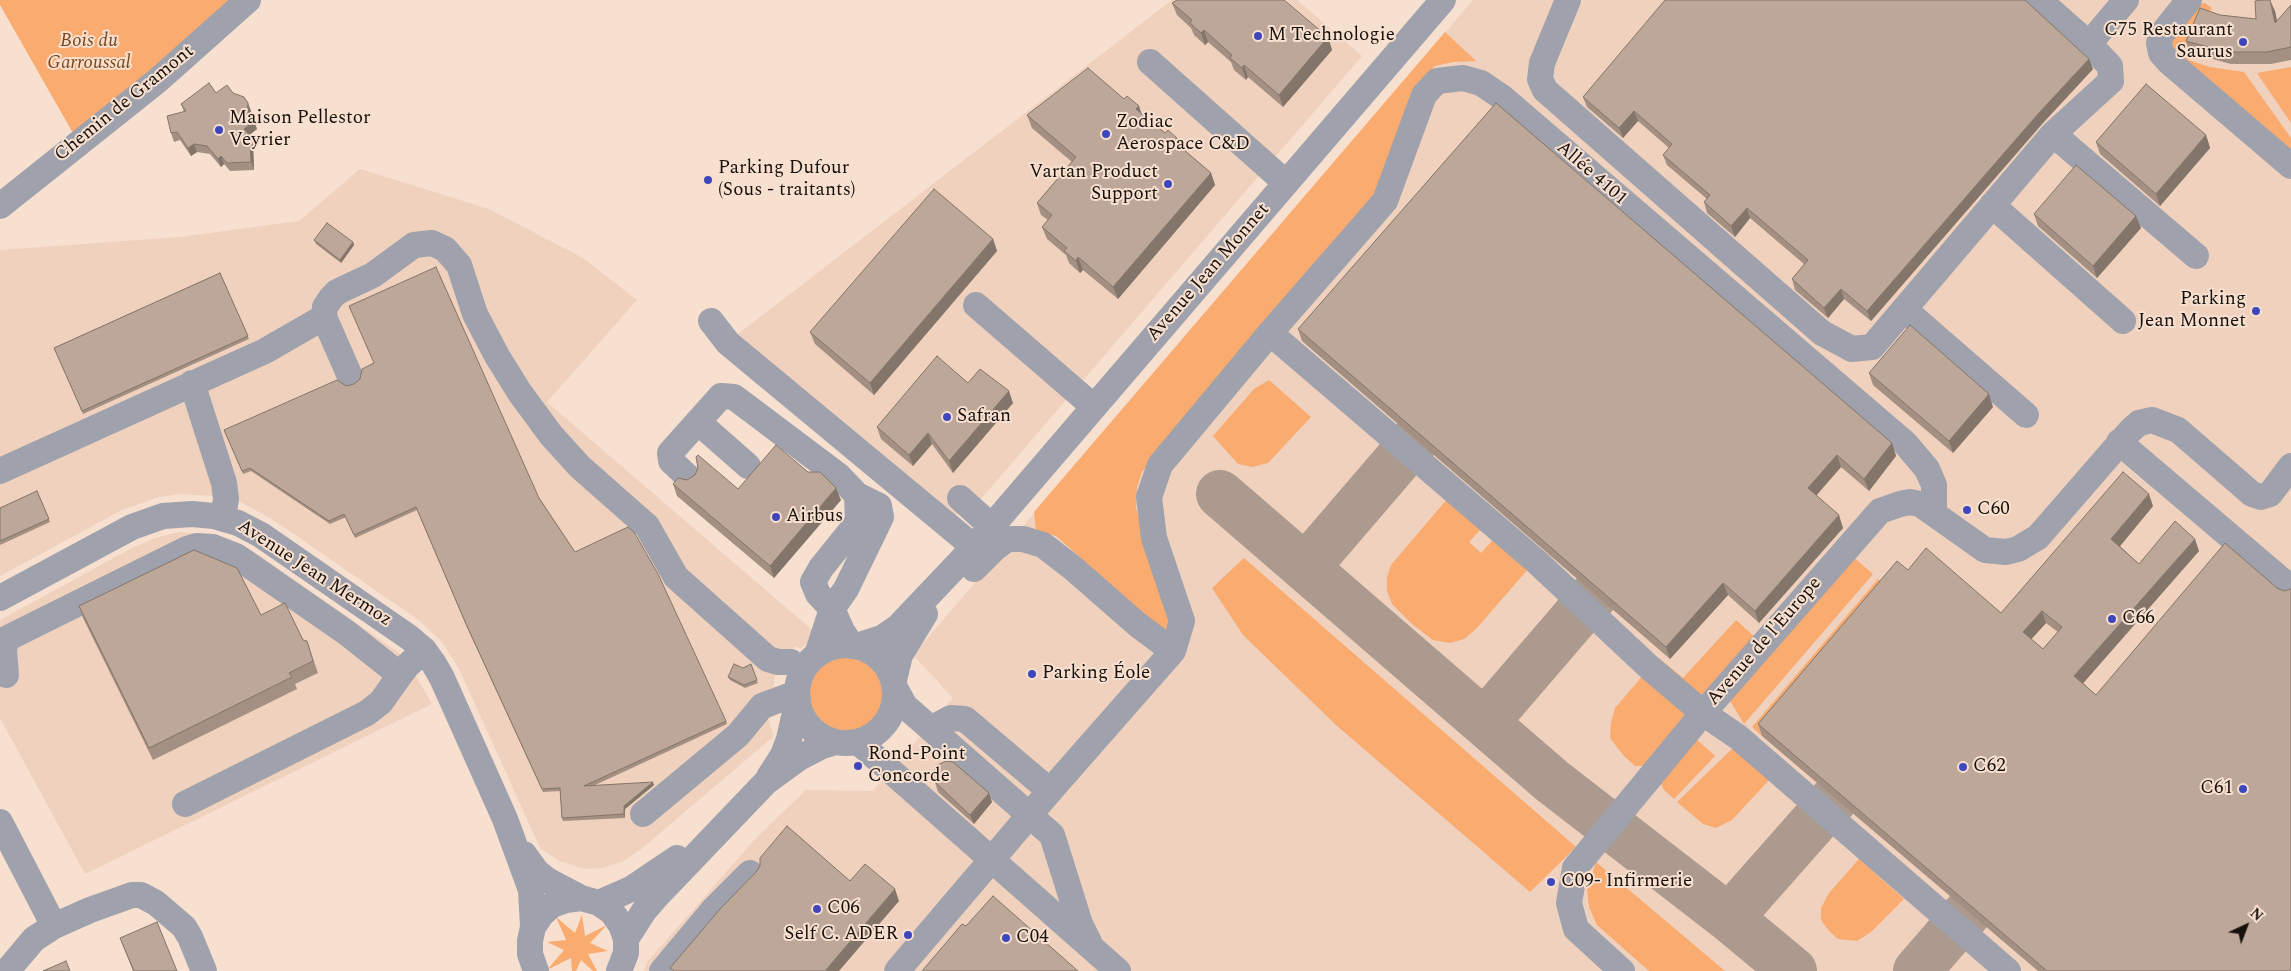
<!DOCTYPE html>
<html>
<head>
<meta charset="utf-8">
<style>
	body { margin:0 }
	#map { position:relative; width:2291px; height:971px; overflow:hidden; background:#f7e0d0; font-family:Spectral,serif }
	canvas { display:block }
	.north { position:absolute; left:2221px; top:901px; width:50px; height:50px; -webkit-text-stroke:4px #f7e0d0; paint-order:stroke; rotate:43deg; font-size:14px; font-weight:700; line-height:20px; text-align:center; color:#18110b }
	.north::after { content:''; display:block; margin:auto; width:18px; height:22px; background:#18110b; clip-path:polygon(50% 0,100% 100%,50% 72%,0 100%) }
</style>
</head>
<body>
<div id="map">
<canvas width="2291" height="971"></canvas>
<div class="north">N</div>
</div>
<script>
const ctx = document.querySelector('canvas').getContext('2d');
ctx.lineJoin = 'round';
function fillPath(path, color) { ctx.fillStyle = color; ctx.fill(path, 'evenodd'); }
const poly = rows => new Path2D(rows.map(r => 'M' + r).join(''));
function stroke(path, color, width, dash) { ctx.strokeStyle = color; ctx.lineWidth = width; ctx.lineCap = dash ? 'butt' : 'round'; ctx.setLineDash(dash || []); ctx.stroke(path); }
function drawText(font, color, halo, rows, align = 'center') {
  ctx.font = font + ' Spectral,serif'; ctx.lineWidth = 4; ctx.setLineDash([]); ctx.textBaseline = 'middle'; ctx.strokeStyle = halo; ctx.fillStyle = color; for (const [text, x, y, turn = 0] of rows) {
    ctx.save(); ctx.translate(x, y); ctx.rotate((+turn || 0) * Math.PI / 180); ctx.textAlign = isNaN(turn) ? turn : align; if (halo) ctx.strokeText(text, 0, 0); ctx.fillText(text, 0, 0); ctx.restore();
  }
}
fillPath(poly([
	[1172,0,1297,0,1362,56,968,514,948,515,738,334],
	[1473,0,2291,0,2291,971,644,971,647,962,756,838,806,790,873,791,953,698,913,655],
	[360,169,489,209,583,258,637,300,547,402,818,635,800,649,796,646,783,660,775,675,773,694,775,716,768,719,774,736,640,850,622,862,602,868,585,869,559,861,540,848,459,669,442,642,420,621,275,521,239,501,214,496,182,494,159,497,122,510,0,576,0,250,180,237,299,221],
	[180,532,221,536,243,545,262,557,405,657,432,704,85,874,0,718,0,620,132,548,155,538]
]), '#efd1bd');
fillPath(poly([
	[0,0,239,0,74,135,0,5],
	[2205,3,2212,8,2204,20,2189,60,2210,67,2244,72,2291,138,2291,154,2175,55,2172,43,2176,31,2201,4],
	[1445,32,1476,61,1453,62,1435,66,1411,92,1385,183,1362,217,1142,472,1137,487,1136,508,1173,629,1164,632,1056,536,1036,530,1034,512],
	[2291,67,2291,123,2257,73],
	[1269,380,1311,417,1268,463,1252,467,1238,464,1213,436,1254,389],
	[1448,498,1482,528,1469,542,1481,553,1494,539,1529,568,1476,629,1464,639,1450,643,1433,640,1412,624,1392,604,1387,591,1387,577,1391,565],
	[1852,556,1873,574,1744,724,1729,699],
	[1244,558,1576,847,1530,892,1336,725,1243,635,1212,588],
	[1878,579,1889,587,1762,736,1752,727],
	[1736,620,1756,638,1700,701,1655,663,1659,658,1683,678],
	'807 694a39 39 0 1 1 78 0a39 39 0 1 1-78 0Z',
	[1645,673,1689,711,1646,766,1635,766,1623,755,1610,738,1611,722,1615,708],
	[1695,738,1715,756,1674,799,1664,790,1660,782],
	[1733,748,1770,779,1732,820,1716,828,1703,824,1677,802],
	[1859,859,1904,899,1871,932,1857,941,1838,939,1829,931,1821,920,1821,908,1829,893],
	[1596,862,1725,971,1649,971,1597,925,1589,907,1587,889],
	[582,915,585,936,607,925,590,943,608,951,588,954,597,971,593,971,581,960,576,971,572,971,571,958,547,970,564,950,547,942,566,940,556,917,575,933]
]), '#faab6f');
stroke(poly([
	[1220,494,1552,781,1729,918,1793,971],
	[1306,567,1415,440],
	[1485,722,1595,594],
	[1729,918,1835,798],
	[1917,971,1968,912]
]), '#ac9a8e', 48);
stroke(poly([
	[1568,0,1542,63,1540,79,1545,90,1822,333,1852,349,1872,347,2053,134,2111,81,2110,66,2089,44,2039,0],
	[2189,0,2161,35,2159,43,2161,53,2168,61,2291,166],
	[2089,44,2126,0],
	[1150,62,1286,183],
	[2053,134,2196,256],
	[1992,205,2123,321],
	[0,206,157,81,248,0],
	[976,305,1094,407],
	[1904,309,2026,415],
	[711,321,728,343,974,547],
	[1270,333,1538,563,1650,668,1703,713,1738,737,2008,971],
	[349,374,324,317,325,307,331,298,337,292,373,275,414,245,432,243,445,249,459,265,475,314,497,356,520,393,551,435,580,467,647,526,676,577,768,659,778,662,791,662],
	[192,383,224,483,226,499,223,518],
	[698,422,748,466],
	[2119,442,2291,588],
	[0,471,265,351,324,317],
	[688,477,671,461,670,453,721,396,734,397,839,476,857,495,879,506,881,517,846,589,832,609,818,594,813,582,821,568,858,522,857,495],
	[960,498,991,526],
	[974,569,995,548,1007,539,1023,539,1043,545,1074,569,1138,625,1173,651],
	[0,598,132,527,163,516,192,514,214,516,238,523,261,535,410,638,424,650,434,664,442,678,505,819,531,890,533,927],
	'797 694a49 49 0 1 1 98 0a49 49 0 1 1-98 0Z',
	[857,646,882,638,898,627,974,547,1443,0],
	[817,655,832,609,842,631,852,646],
	[6,675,4,651,6,639,187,549,197,546,213,547,236,556,347,633,400,675,407,666,424,650],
	[894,680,900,655,925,614],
	[895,688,905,706,1052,835,1080,924,1089,942],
	[932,728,951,718,965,719,1050,791],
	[858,742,1118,971],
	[769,777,783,755,789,739,798,699],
	[185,804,367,713,381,702,400,675],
	[643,814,738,735,762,706,797,693],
	[0,822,54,926,90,910,132,895,141,895,156,903,184,927,190,937,204,971],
	[524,854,537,872,547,880,581,898],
	[599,903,631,889,677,858],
	[626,939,644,911,656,897,766,782,799,758,822,746,835,742],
	[7,971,34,939,54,926],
	[536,971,530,954,530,941,533,927,541,915,552,905,566,900,581,898,599,903,612,912,621,925,626,939,626,953,619,971],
	[662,971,713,910,750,873],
	[897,971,1050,791,1173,651,1182,621,1154,538,1149,497,1160,465,1270,333,1385,201,1424,95,1437,81,1463,78,1481,83,1503,98,1905,443,1927,469,1934,485,1934,513],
	[1622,971,1576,929,1569,903,1575,868,1703,713,1880,511,1900,504,1910,502,1920,504,1985,550,2006,552,2018,549,2038,537,2131,430,2139,423,2152,420,2178,430,2252,494,2261,497,2270,494,2291,466]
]), '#9fa2ac', 26);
fillPath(poly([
	[1172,3,1328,37,1332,50,1283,107,1248,77,1246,80,1234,70,1231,62,1208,42,1205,45,1194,35,1191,28,1177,15],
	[2291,5,2291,60,2271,64,2231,64,2190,53,2186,41,2220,15,2256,19,2275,11,2277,21],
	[2093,69,2042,124,1871,321,1844,299,1828,318,1795,290,1792,279,1804,264,1750,218,1735,237,1707,213,1704,202,1707,199,1667,165,1663,155,1669,148,1638,121,1623,138,1587,107,1583,97],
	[216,93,233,93,251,111,250,116,254,121,257,129,249,135,253,144,254,170,230,171,224,164,221,167,210,154,197,152,191,156,180,140,174,142,171,133,184,112,181,104],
	[1141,113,1165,133,1179,140,1182,148,1211,173,1215,185,1118,299,1083,270,1080,273,1069,263,1066,255,1047,239,1042,227,1048,220,1041,215,1037,203,1072,162,1032,128,1027,115],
	[2206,135,2210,148,2160,206,2100,154,2096,142],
	[2034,214,2141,228,2097,278,2038,226],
	[993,239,997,251,874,395,815,344,810,332],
	[314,240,353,242,354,245,341,263,316,244],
	[220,273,249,339,83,414,54,348],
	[1298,329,1892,443,1896,456,1869,491,1841,467,1816,496,1843,528,1759,623,1728,595,1670,659,1302,341],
	[1869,373,1993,407,1953,453,1873,385],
	[968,383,1013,403,953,473,932,444,913,466,881,439,877,427],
	[354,384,539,498,575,552,726,721,727,724,593,786,654,785,625,809,625,818,563,821,562,818,560,791,543,792,467,627,417,510,355,538,346,517,330,524,251,471,243,474,224,430,346,386],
	[673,484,738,489,841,500,774,578,677,496],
	[37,491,50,522,0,545,0,508],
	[2153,506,2120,546,2139,564,2199,551,2083,683,2096,695,2277,588,2284,591,2291,971,2038,971,1762,736,1758,724,1908,570,2001,613],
	[2046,623,2058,632,2043,649,2031,639],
	[79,606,261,615,303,640,307,641,318,673,295,684,297,689,153,760,83,618],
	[751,664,758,683,745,688,730,680,728,677,743,668],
	[935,782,992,802,974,824,938,792],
	[120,938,177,971,133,971]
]), '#a39083');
fillPath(poly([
	[2270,0,2275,11,2280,35,2275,23],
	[1204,30,1208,42,1205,45,1201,33],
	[1328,37,1332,50,1283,107,1279,95],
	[2089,59,2093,69,2042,124,1871,321,1867,311,2038,114],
	[1244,65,1248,77,1246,80,1242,68],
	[248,103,251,111,250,120,247,111],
	[1139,106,1143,118,1136,109],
	[1634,111,1638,121,1623,138,1619,128],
	[254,121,257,129,247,137,244,129],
	[2206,135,2210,148,2160,206,2156,194],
	[250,136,253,144,254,170,251,162],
	[1179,140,1184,152,1176,143],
	[194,144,197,152,191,156,188,148],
	[221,156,224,164,221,167,218,159],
	[1211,173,1215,185,1118,299,1113,287],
	[1747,208,1750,218,1735,237,1731,226],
	[2136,216,2141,228,2097,278,2093,266],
	[993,239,997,251,874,395,870,383],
	[353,242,354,245,341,263,340,260],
	[1078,257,1083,270,1080,273,1076,261],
	[1841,289,1844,299,1828,318,1824,308],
	[1009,391,1013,403,953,473,949,461],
	[1989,394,1993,407,1953,453,1949,441],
	[928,433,932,444,913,466,909,455],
	[1892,443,1896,456,1869,491,1864,479],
	[1837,455,1841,467,1812,500,1808,488],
	[836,488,841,500,774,578,770,566],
	[2149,494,2153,506,2116,551,2111,539],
	[1839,515,1843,528,1759,623,1755,611],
	[2195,539,2199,551,2079,688,2074,676],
	[1723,583,1728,595,1670,659,1666,647],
	[2042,611,2046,623,2027,644,2023,632],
	[653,782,654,785,625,809,625,818,624,814,624,806],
	[989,793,992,802,974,824,970,815],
	[895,889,899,901,839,971,825,971]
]), '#84756a');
const building = poly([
	[1177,0,1284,0,1328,37,1279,95,1244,65,1242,68,1230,58,1232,55,1204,30,1201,33,1190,23,1192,20,1172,3,1177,0],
	[1665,0,2025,0,2089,59,2038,114,1867,311,1841,289,1824,308,1792,279,1808,260,1747,208,1731,226,1704,202,1710,195,1663,155,1672,144,1634,111,1619,128,1583,97,1665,0],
	[2262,0,2270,0,2275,23,2291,5,2291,47,2267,52,2226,52,2186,41,2200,8,2220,15,2256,19,2255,1,2262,0],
	[1088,68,1124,99,1127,96,1139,106,1136,109,1165,133,1168,130,1179,140,1176,143,1211,173,1113,287,1078,257,1076,261,1064,251,1067,248,1042,227,1052,215,1037,203,1076,157,1027,115,1088,68],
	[209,83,216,93,227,85,233,93,244,97,248,103,247,111,254,121,244,129,250,136,251,162,227,163,221,156,218,159,207,146,194,144,188,148,177,132,171,133,167,116,186,111,181,104,209,83],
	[2146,84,2206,135,2156,194,2096,142,2146,84],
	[1496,103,1892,443,1864,479,1837,455,1808,488,1839,515,1755,611,1723,583,1666,647,1298,329,1496,103],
	[2076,165,2136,216,2093,266,2034,214,2076,165],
	[934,189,993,239,870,383,810,332,934,189],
	[327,223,353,242,340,260,314,240,327,223],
	[436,267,539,498,575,552,628,527,634,532,658,574,726,721,584,786,653,782,624,806,624,814,562,818,560,788,542,789,466,624,416,507,354,535,344,514,329,521,250,468,242,471,224,430,337,380,346,386,354,384,360,379,362,369,374,363,349,306,436,267],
	[220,273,248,336,82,411,54,348,220,273],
	[1910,325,1989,394,1949,441,1869,373,1910,325],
	[937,356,968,383,980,369,1009,391,949,461,928,433,909,455,877,427,937,356],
	[776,445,808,472,820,472,836,488,770,566,673,484,678,478,687,480,695,475,698,468,696,457,698,455,738,489,776,445],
	[2123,472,2149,494,2111,539,2139,564,2175,521,2195,539,2074,676,2096,695,2225,543,2277,588,2284,591,2291,589,2291,971,2047,971,1758,724,1897,561,1908,570,1926,548,2001,613,2123,472],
	[2042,611,2062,627,2043,649,2023,632,2042,611],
	[37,491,49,519,0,541,0,508,37,491],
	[194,550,237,568,261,615,285,603,303,640,307,641,313,661,289,673,292,677,149,748,79,606,194,550],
	[734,664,743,668,751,664,757,680,744,685,728,677,734,664],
	[946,761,953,762,989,793,970,815,935,782,935,766,946,761],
	[787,826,850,881,865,864,895,889,825,971,674,971,670,968,720,909,756,872,760,866,760,858,787,826],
	[993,896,1078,971,922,971,962,924,966,926,993,896],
	[157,922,177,971,134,971,120,938,157,922],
	[66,961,70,971,43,971,66,961]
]);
fillPath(building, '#bda798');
stroke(building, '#84756a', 1);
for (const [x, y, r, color] of [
	[1258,36,5,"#3d47bb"],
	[2243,42,5,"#3d47bb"],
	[219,130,5,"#3d47bb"],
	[1106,134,5,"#3d47bb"],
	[708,180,5,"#3d47bb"],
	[1168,184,5,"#3d47bb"],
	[2256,311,5,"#3d47bb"],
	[947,417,5,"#3d47bb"],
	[1967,510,5,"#3d47bb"],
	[776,517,5,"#3d47bb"],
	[2112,619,5,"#3d47bb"],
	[1032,674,5,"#3d47bb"],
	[858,766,5,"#3d47bb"],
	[1963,767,5,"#3d47bb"],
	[2243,789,5,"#3d47bb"],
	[1551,882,5,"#3d47bb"],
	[817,909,5,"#3d47bb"],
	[908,935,5,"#3d47bb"],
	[1006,938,5,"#3d47bb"]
]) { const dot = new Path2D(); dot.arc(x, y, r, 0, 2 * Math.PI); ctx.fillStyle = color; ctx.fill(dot); stroke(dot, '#f7e0d0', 2); }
drawText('19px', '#18110b', '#f7e0d0', [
	["C75 Restaurant",2233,31,"right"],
	["Saurus",2233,53,"right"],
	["M Technologie",1268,36],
	["Maison Pellestor",229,119],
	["Veyrier",229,141],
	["Zodiac",1116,123],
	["Aerospace C&D",1116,145],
	["Parking Dufour",718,169],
	["(Sous - traitants)",718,191],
	["Vartan Product",1158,173,"right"],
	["Support",1158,195,"right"],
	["Parking",2246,300,"right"],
	["Jean Monnet",2246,322,"right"],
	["Safran",957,417],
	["C60",1977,510],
	["Airbus",786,517],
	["C66",2122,619],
	["Parking Éole",1042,674],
	["Rond-Point",868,755],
	["Concorde",868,777],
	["C62",1973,767],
	["C61",2233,789,"right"],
	["C09- Infirmerie",1561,882],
	["C06",827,909],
	["Self C. ADER",898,935,"right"],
	["C04",1016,938]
], 'left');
drawText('italic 19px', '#7c4618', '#f7e0d0', [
	["Bois du",89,42],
	["Garroussal",89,64]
]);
drawText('19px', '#18110b', '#f7e0d0', [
	["Chemin de Gramont",125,104,-39],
	["Allée 4101",1591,174,41],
	["Avenue Jean Monnet",1209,273,-49],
	["Avenue Jean Mermoz",314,574,33],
	["Avenue de l'Europe",1765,642,-49]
]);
</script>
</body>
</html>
